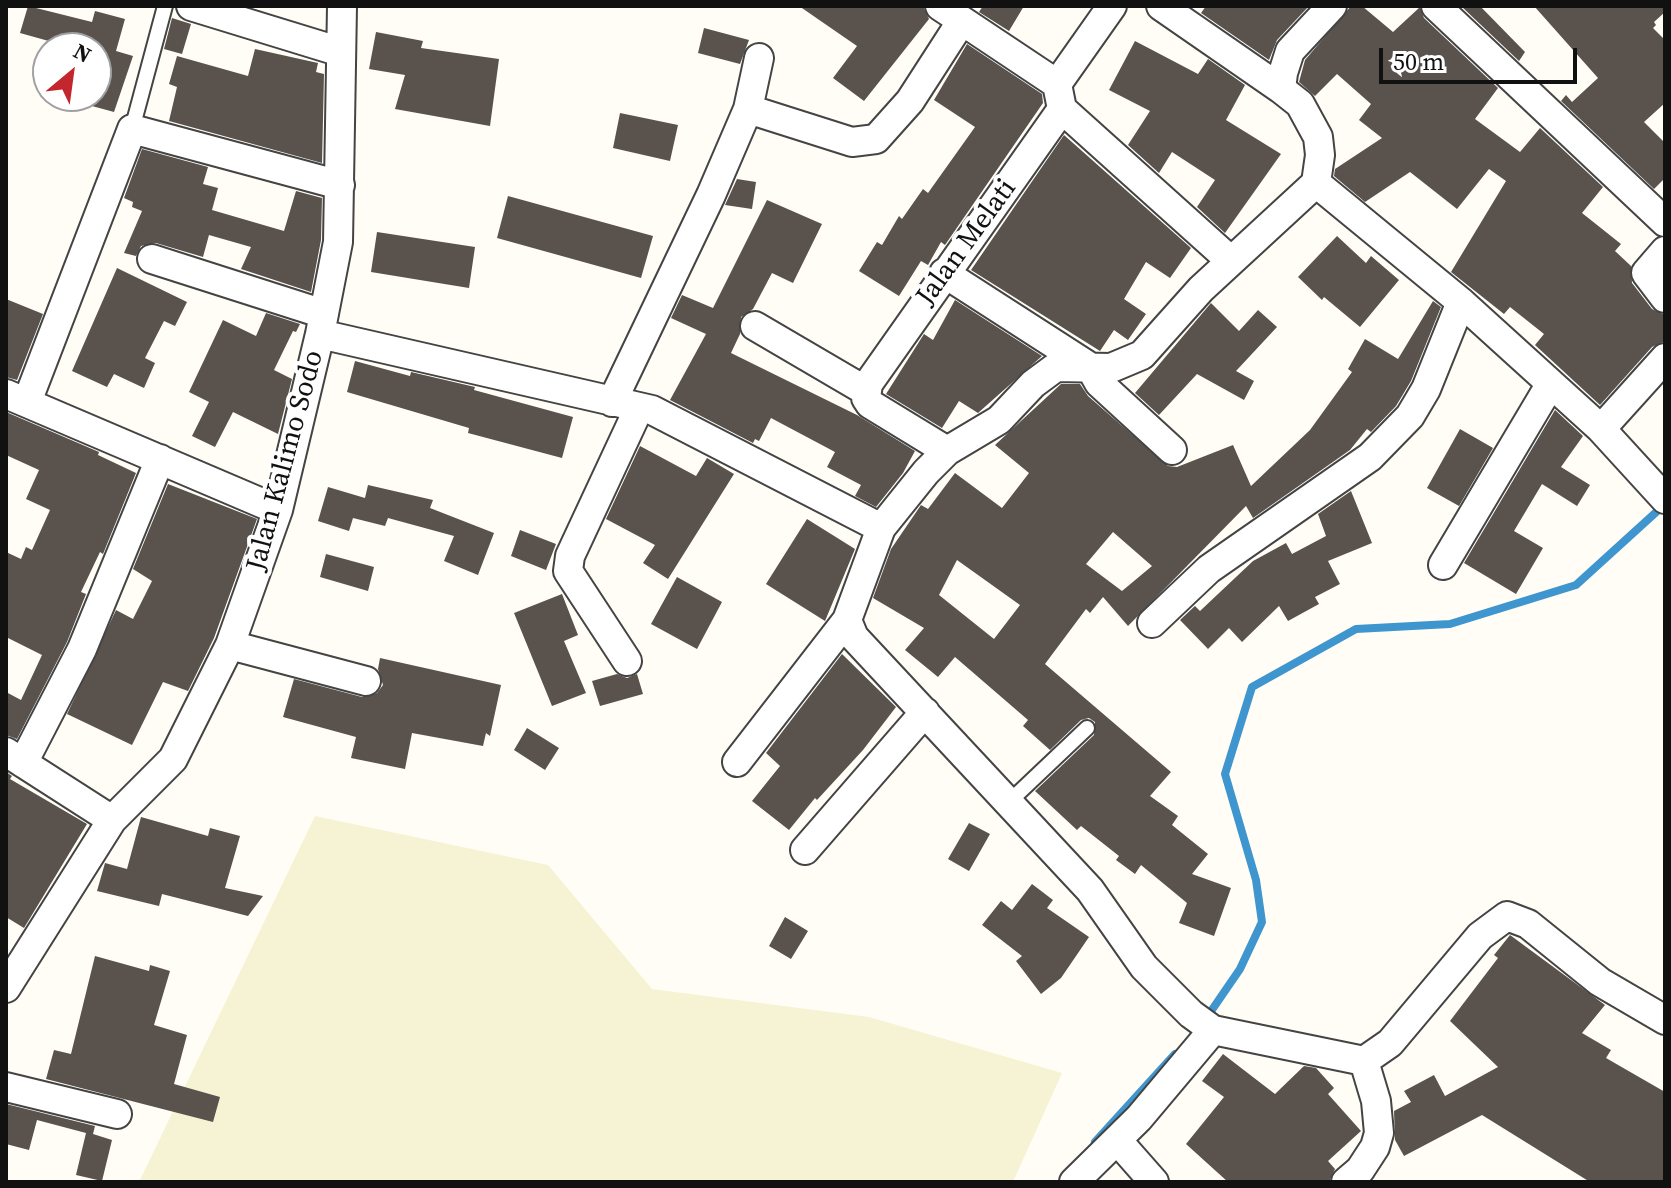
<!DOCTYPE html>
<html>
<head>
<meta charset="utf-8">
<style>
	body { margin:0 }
	#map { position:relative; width:1671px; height:1188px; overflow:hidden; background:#fffdf5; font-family:"Source Serif 4",serif }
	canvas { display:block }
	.frame { position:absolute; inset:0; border:8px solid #111; pointer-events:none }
	.north { position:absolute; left:32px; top:32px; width:80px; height:80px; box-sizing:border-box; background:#fff; border:2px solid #a0a0a0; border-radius:50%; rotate:29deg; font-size:22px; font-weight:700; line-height:32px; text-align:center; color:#111 }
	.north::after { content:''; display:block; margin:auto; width:28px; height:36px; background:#c4262e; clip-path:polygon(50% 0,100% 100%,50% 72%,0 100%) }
	.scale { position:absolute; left:1379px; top:48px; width:198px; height:36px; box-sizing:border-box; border:4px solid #111; border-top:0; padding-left:10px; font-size:24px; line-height:28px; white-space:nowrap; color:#111; -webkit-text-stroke:6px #fff; paint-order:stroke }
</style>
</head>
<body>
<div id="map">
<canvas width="1671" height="1188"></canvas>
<div class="frame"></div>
<div class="north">N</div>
<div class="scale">50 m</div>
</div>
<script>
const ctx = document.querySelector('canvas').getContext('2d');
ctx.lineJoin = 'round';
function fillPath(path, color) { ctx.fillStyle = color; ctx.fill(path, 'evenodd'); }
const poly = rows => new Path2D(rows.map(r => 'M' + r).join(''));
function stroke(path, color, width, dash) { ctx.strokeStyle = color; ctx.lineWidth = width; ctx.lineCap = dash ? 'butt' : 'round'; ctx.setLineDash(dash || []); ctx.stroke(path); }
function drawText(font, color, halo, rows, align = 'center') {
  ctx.font = font + ' "Source Serif 4",serif'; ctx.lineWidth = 8; ctx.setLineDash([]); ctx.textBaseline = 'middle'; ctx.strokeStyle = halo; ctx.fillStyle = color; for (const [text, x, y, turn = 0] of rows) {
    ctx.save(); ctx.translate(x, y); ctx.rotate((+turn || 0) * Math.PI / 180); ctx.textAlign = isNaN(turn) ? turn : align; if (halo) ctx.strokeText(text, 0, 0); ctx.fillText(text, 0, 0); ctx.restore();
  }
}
fillPath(poly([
	[315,816,548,865,652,989,869,1017,1062,1073,1013,1182,139,1182]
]), '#f6f3d4');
stroke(poly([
	[1205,1020,1240,969,1262,922,1256,880,1225,774,1252,687,1356,629,1450,624,1576,585,1664,505],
	[1095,1142,1175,1054]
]), '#3f96cf', 8);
fillPath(poly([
	[28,6,92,22,95,11,125,19,116,51,133,56,114,112,92,106,96,96,96,48,62,48,63,45,20,33],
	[799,6,923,6,929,19,864,101,833,78,857,46],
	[983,6,1024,6,1009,31,979,12],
	[1206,6,1309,6,1277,40,1269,60,1201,13],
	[1351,6,1362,6,1393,32,1420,7,1424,18,1498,88,1475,119,1520,152,1540,128,1603,187,1582,213,1621,244,1615,251,1631,266,1632,283,1652,309,1665,315,1665,341,1652,347,1600,405,1535,345,1544,334,1510,307,1504,314,1451,272,1506,181,1489,169,1457,209,1410,172,1365,202,1334,176,1335,169,1382,138,1359,120,1371,104,1337,74,1315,96,1299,82,1305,60],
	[1461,6,1480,6,1525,52,1519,61],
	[1534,6,1665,6,1665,12,1654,22,1656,25,1653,28,1665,40,1665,103,1644,122,1665,143,1665,178,1654,189,1561,101,1566,95,1572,102,1598,78],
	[172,18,191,24,182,54,164,49],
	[704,28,749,40,740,64,698,53],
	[376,32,423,41,421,48,499,59,490,126,395,109,405,75,369,69],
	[1135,41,1198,74,1208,59,1245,85,1226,120,1281,154,1225,233,1197,207,1215,180,1172,152,1159,173,1128,145,1150,111,1109,90],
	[967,44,1042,94,1043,103,945,245,941,242,928,265,921,261,899,296,859,271,877,242,882,245,899,216,902,219,923,189,928,193,975,127,934,100],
	[255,49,318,63,316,72,324,74,322,163,169,121,177,87,169,84,177,56,248,76],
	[620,113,678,125,670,161,613,148],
	[1064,135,1191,248,1170,278,1146,262,1124,299,1146,314,1128,340,1114,330,1100,351,971,270],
	[142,149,208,167,203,184,218,188,212,210,284,231,296,191,322,198,321,240,311,292,241,269,251,247,209,235,203,257,156,243,141,246,136,256,124,253,142,211,132,207,133,202,124,198],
	[737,179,756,182,752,209,725,205],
	[508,196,653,236,641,278,497,238],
	[767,200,822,224,793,283,772,273,753,309,741,317,740,334,731,353,857,415,915,451,903,473,876,507,855,496,861,485,827,467,835,452,771,418,759,441,755,439,753,443,670,400,706,334,671,318,682,295,713,308],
	[377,232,475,247,469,288,371,272],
	[1337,236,1366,263,1371,256,1399,280,1360,327,1324,297,1322,300,1298,277],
	[117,268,187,302,175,326,164,321,145,358,155,363,144,388,114,374,107,387,72,371],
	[6,299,43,314,17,380,6,377],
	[955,300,1042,356,978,413,959,401,942,428,886,394,924,334,933,340],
	[1433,301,1441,307,1411,381,1396,406,1371,432,1367,429,1350,450,1253,518,1246,506,1128,626,1103,597,1090,613,1086,609,1045,664,1171,772,1150,796,1178,816,1172,825,1208,854,1192,874,1231,888,1214,936,1179,923,1187,903,1141,865,1135,874,1116,860,1119,856,1081,826,1077,830,1035,791,1094,735,1095,722,1089,718,1081,720,1050,750,1023,726,1028,720,955,657,938,677,905,650,924,628,873,598,891,549,921,505,928,509,955,473,1002,508,1029,473,995,445,1061,384,1080,384,1088,396,1168,466,1177,467,1233,445,1251,486,1310,430,1352,372,1348,369,1365,339,1398,359],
	[1113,532,1152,566,1122,591,1086,564],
	[957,560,1020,605,994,639,939,595],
	[1211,303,1239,331,1258,310,1277,327,1236,371,1254,381,1244,400,1197,374,1159,415,1135,393],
	[266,313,300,324,296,332,293,331,274,370,292,379,278,434,233,412,215,447,192,436,209,402,189,392,223,320,256,336],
	[355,361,410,376,411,372,475,387,474,390,573,417,562,458,468,433,469,428,347,392],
	[1555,410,1583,436,1561,467,1590,485,1577,506,1542,484,1514,531,1543,548,1516,594,1464,563],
	[6,412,99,452,98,455,136,473,103,554,100,552,81,592,86,594,67,642,17,739,6,735,6,692,21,700,42,655,6,637,6,552,21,559,26,547,32,550,50,510,26,499,39,470,6,455],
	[1460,429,1493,448,1459,506,1427,488],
	[640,446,696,476,707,458,734,474,668,579,643,563,655,545,606,519],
	[168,484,257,519,214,638,188,691,163,682,132,745,67,714,116,610,133,619,152,581,133,569],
	[368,485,433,500,430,508,494,533,478,575,444,561,454,536,388,518,385,526,353,518,349,531,318,521,328,487,365,498],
	[1351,491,1372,543,1328,561,1340,584,1315,597,1319,604,1288,621,1279,606,1242,642,1229,628,1208,649,1180,620,1195,606,1200,611,1253,561,1286,543,1292,554,1326,536,1318,514],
	[807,519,855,549,825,621,766,584],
	[520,530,556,544,546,570,511,556],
	[326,554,374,567,368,591,320,577],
	[677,577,722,602,697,649,651,624],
	[562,594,578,635,564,641,586,693,552,706,514,613],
	[842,654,896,707,863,750,817,800,815,798,789,830,752,801,780,766,766,753],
	[380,658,501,685,490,736,486,733,483,746,412,733,405,769,351,758,356,737,283,717,294,679,362,697,377,693,383,685,378,669],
	[617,674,627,678,637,674,643,694,600,706,592,681],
	[527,728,559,748,545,770,514,750],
	[6,772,12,776,10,779,87,824,24,928,6,917],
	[141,817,208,836,210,828,240,836,225,888,263,896,248,916,162,894,159,906,97,891,105,863,127,869],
	[969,823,990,834,969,871,948,859],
	[1032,884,1053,900,1047,908,1089,937,1061,978,1041,994,1016,961,1022,956,982,925,1001,901,1012,910],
	[785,917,808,931,791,959,769,946],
	[1510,935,1605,1005,1582,1033,1611,1050,1606,1058,1665,1092,1665,1182,1590,1182,1482,1115,1404,1156,1395,1140,1394,1111,1411,1102,1404,1091,1434,1075,1445,1096,1498,1067,1450,1021,1498,958,1494,955],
	[95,956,149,971,150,965,170,971,154,1025,187,1035,174,1084,220,1097,213,1122,46,1079,54,1050,71,1054],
	[1223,1054,1275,1094,1304,1066,1316,1068,1334,1088,1328,1094,1361,1131,1328,1161,1335,1169,1329,1182,1228,1182,1186,1144,1224,1097,1202,1081],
	[6,1104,95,1126,93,1134,112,1140,102,1181,76,1175,86,1133,37,1120,29,1150,6,1144]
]), '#5a524d');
const lane = poly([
	[132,129,165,6],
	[1010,801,1087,728]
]);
const street = poly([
	[191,6,341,52],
	[940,6,1057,84],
	[1161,6,1281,89],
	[1332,6,1290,51,1283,73,1281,89,1300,104,1318,137,1320,155,1316,183,1201,289,1142,355,1111,368,1056,367,1033,384,999,420,947,451,926,472,881,528,847,620,854,637,1090,890,1144,967,1191,1014,1213,1030,1364,1061],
	[1436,6,1665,222],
	[748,109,852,142,876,139,910,101,961,22],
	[1062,109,1231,261],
	[1316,183,1461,302,1601,429,1665,358],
	[1665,251,1646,273,1665,298],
	[152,259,324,314],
	[944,273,1090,367,1099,383,1172,450],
	[755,326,866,391],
	[320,334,652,410,881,528],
	[6,394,278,510],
	[27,402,132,129,340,185],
	[612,402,711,195,748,109,759,58],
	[1601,429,1665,499],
	[947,451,870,404,866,398,868,384,1062,109,1057,84,1112,6],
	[1443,565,1550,385],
	[1152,623,1209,569,1370,457,1410,416,1426,389,1461,302],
	[230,645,366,681],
	[627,661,568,571,570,556,639,408],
	[6,752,112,820],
	[737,762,847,620],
	[23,763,82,649,160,459],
	[805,850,925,712],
	[6,988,112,820,173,759,230,645,278,510,320,334,338,242,342,6],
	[1364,1061,1390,1043,1480,936,1507,916,1528,924,1600,982,1665,1020],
	[6,1087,117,1114],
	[1117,1140,1154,1182],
	[1074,1182,1139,1118,1213,1030],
	[1346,1182,1360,1170,1375,1147,1379,1133,1376,1101,1364,1061]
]);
stroke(lane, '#444', 18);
stroke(street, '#444', 32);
stroke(lane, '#fff', 14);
stroke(street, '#fff', 28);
drawText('28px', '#111', '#fff', [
	["Jalan Melati",967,243,-54],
	["Jalan Kalimo Sodo",286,461,-75]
]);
</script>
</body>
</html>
